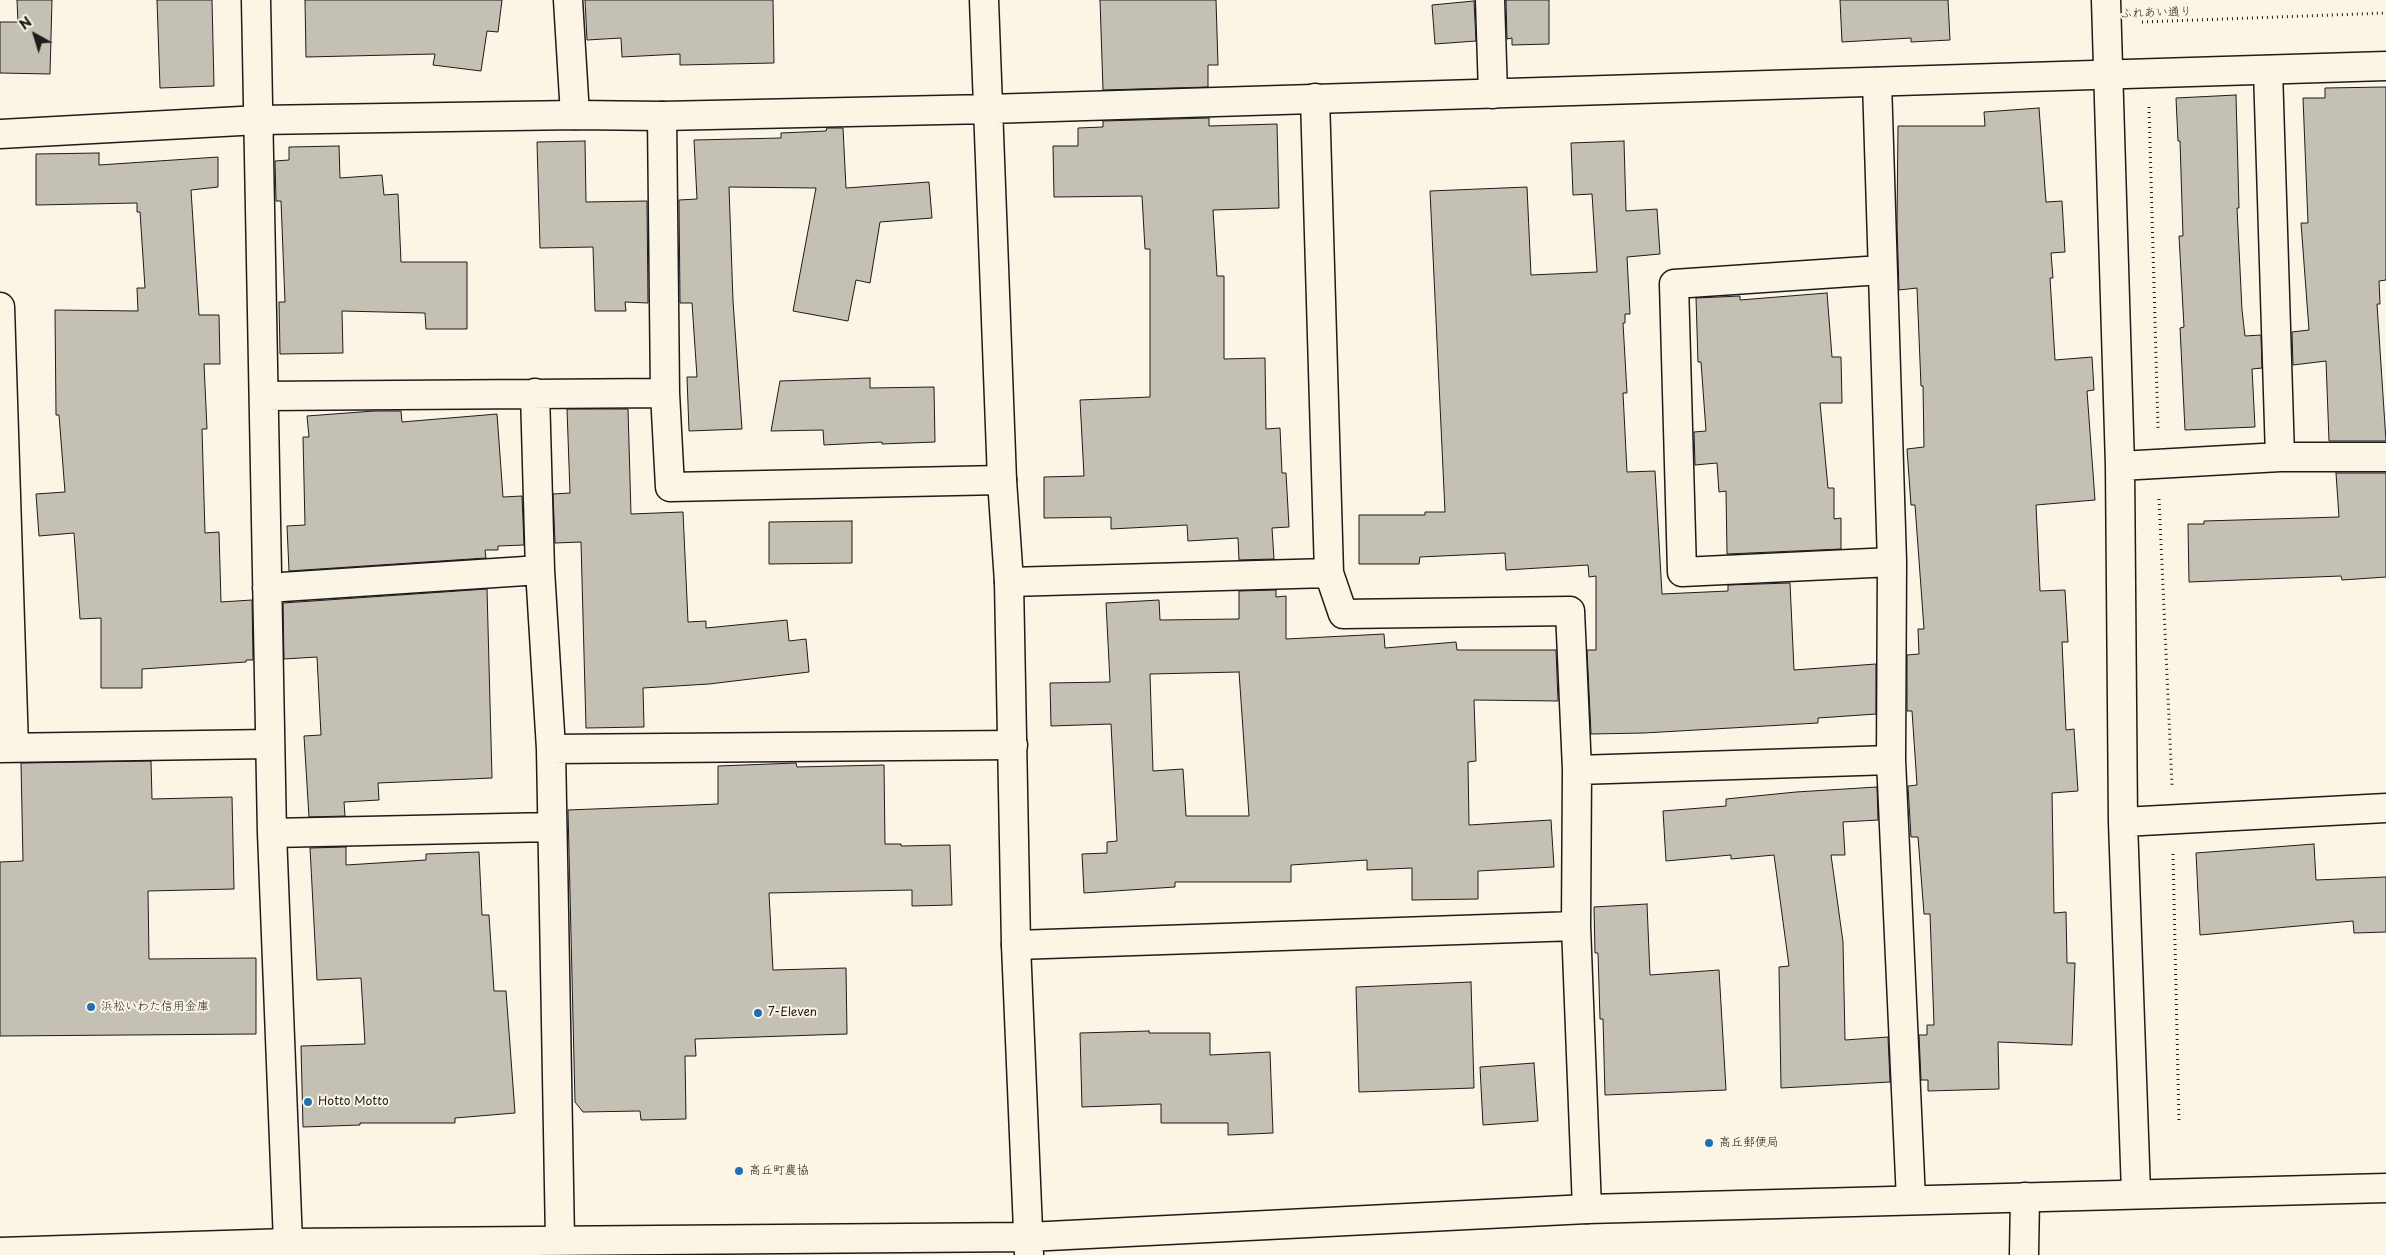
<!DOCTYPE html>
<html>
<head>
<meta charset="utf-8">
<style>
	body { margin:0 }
	#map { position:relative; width:2386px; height:1255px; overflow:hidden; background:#fcf5e5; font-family:"Playpen Sans",sans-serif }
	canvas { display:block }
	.north { position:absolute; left:10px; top:10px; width:50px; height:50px; -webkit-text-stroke:4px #fcf5e5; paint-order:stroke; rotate:321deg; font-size:14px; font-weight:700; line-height:20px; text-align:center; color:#1c1c1c }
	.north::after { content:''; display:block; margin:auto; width:18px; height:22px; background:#1c1c1c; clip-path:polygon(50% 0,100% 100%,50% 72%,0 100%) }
</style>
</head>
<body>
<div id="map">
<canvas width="2386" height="1255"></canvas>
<div class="north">N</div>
</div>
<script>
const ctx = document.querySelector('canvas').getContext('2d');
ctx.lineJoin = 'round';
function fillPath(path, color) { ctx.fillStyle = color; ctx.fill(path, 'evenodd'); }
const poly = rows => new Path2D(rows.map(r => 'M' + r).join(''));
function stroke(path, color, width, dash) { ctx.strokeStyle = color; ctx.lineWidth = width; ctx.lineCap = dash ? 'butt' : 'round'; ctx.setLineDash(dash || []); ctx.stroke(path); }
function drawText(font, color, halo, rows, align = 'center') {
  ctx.font = font + ' "Playpen Sans","Klee One",sans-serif'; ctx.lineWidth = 4; ctx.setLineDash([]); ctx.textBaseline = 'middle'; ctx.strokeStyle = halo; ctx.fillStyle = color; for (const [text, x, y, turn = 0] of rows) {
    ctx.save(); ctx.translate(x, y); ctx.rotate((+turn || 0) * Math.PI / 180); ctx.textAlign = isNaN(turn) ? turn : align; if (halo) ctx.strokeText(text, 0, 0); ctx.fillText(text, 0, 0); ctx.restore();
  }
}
const building = poly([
	[17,0,52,0,50,74,0,73,0,22,18,22,17,0],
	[157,0,212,0,214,86,160,88,157,0],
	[305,0,502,0,498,32,487,31,481,71,433,65,435,54,306,57,305,0],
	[585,0,773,0,774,63,680,65,680,54,622,57,621,38,587,40,585,0],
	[1100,0,1216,0,1218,65,1208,65,1208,87,1103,90,1100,0],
	[1506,0,1549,0,1549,44,1512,45,1512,38,1507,39,1506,0],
	[1840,0,1948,0,1950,40,1911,42,1911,38,1842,42,1840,0],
	[1474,1,1476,41,1435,44,1432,5,1474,1],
	[2386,87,2386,280,2379,281,2380,304,2377,304,2386,441,2329,441,2326,361,2293,365,2292,332,2309,330,2301,223,2308,223,2303,98,2325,98,2325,88,2386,87],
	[2236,95,2239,208,2237,208,2242,310,2245,336,2261,335,2262,368,2252,369,2255,427,2185,430,2180,328,2184,327,2179,236,2183,236,2180,141,2178,141,2176,98,2236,95],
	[2039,108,2046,202,2062,201,2065,252,2051,253,2053,278,2050,278,2055,360,2092,357,2094,390,2087,391,2095,500,2036,505,2040,591,2065,590,2068,642,2062,642,2066,730,2074,729,2078,791,2052,793,2054,913,2066,912,2067,963,2075,963,2072,1045,1998,1042,1999,1089,1928,1091,1928,1080,1921,1080,1919,1035,1927,1035,1927,1025,1934,1025,1930,914,1924,914,1918,837,1911,837,1908,786,1917,785,1912,711,1907,711,1907,655,1919,654,1918,629,1924,629,1915,505,1911,505,1907,449,1924,447,1923,386,1921,386,1917,288,1899,290,1897,225,1898,126,1985,126,1984,112,2039,108],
	[1209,118,1209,126,1277,124,1279,208,1213,210,1217,276,1224,276,1224,359,1265,358,1266,429,1280,428,1282,473,1286,473,1289,527,1272,528,1274,559,1239,560,1238,538,1188,541,1187,525,1111,529,1111,517,1044,518,1044,477,1084,476,1080,400,1150,397,1150,249,1145,249,1142,196,1054,197,1053,146,1078,146,1078,128,1103,127,1103,121,1209,118],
	[827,128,843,128,846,188,929,182,932,218,880,222,870,283,856,280,848,321,793,311,816,188,729,187,733,301,742,429,689,431,687,377,697,377,692,303,680,303,679,200,697,199,694,140,781,138,781,133,826,131,827,128],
	[585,141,586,202,647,201,648,303,625,302,626,311,595,311,593,247,540,248,537,142,585,141],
	[1624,141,1626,211,1657,209,1660,254,1627,257,1630,314,1625,314,1625,323,1623,323,1627,393,1623,393,1627,472,1655,471,1662,594,1728,591,1728,585,1790,583,1794,670,1876,664,1876,714,1818,718,1818,723,1644,733,1591,734,1587,650,1596,650,1596,576,1589,577,1588,565,1506,570,1505,553,1420,557,1419,564,1359,564,1359,515,1425,515,1425,512,1445,512,1430,191,1527,187,1531,275,1597,272,1592,194,1573,195,1571,143,1624,141],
	[339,146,340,178,382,175,384,195,398,194,401,262,467,262,467,329,426,329,425,313,342,311,343,353,280,354,279,302,285,302,281,201,276,201,275,161,289,160,289,147,339,146],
	[99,153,99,165,218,157,218,187,191,190,199,315,219,315,220,364,204,364,207,429,202,429,205,533,219,532,221,602,252,600,253,660,246,660,246,662,142,669,142,688,101,688,101,618,80,619,74,533,39,536,36,494,65,492,59,415,56,415,55,310,138,311,137,288,145,288,140,212,137,212,137,203,36,205,36,154,99,153],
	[1827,293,1832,357,1841,357,1842,403,1820,403,1828,488,1834,488,1834,519,1841,518,1841,549,1727,554,1726,491,1719,492,1717,463,1695,465,1694,432,1706,431,1701,362,1698,362,1696,298,1740,296,1740,300,1827,293],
	[870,378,870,388,934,387,935,442,882,444,882,442,824,445,823,430,771,431,780,381,870,378],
	[567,409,628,409,631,514,683,512,688,622,706,621,706,628,787,620,789,641,806,639,809,672,709,684,643,688,644,727,586,728,581,542,555,543,553,494,570,493,567,409],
	[374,411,401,411,402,422,497,414,503,497,522,496,524,545,498,546,498,550,485,550,486,558,289,571,287,526,305,525,303,437,309,437,307,416,374,411],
	[2336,473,2386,473,2386,577,2342,580,2341,576,2189,582,2188,524,2204,524,2204,521,2339,517,2336,473],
	[852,521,852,563,769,564,769,522,852,521],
	[487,589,492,778,378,783,379,800,344,802,345,816,309,817,304,736,321,735,317,657,284,659,283,603,487,589],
	[1276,590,1276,597,1286,596,1286,639,1384,634,1385,648,1456,642,1457,650,1556,650,1558,701,1474,700,1476,761,1468,762,1469,825,1551,820,1554,867,1478,871,1478,899,1412,900,1412,868,1367,870,1367,860,1291,865,1291,882,1175,882,1175,887,1084,893,1082,854,1107,853,1107,842,1117,841,1111,724,1051,726,1050,683,1110,682,1106,603,1159,600,1160,620,1239,619,1239,591,1276,590],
	[1239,672,1249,816,1186,816,1183,769,1153,771,1150,674,1239,672],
	[151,761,152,799,232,797,234,889,148,891,149,959,256,958,256,1034,0,1036,0,862,23,861,21,763,151,761],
	[796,763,797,767,884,765,885,844,901,844,901,846,950,845,952,905,912,906,912,890,769,893,773,970,846,968,847,1034,695,1039,696,1056,685,1056,686,1119,641,1120,640,1111,583,1112,575,1102,568,810,718,804,718,766,796,763],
	[1877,787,1878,820,1843,822,1845,855,1831,855,1843,942,1845,1040,1888,1037,1890,1082,1781,1088,1779,967,1789,966,1774,855,1731,859,1731,855,1666,861,1663,811,1726,806,1726,799,1796,792,1877,787],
	[2314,844,2316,880,2386,877,2386,932,2354,933,2353,921,2200,935,2196,853,2314,844],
	[346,847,346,865,426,860,426,854,479,852,482,915,489,915,494,991,506,991,515,1113,455,1118,455,1123,360,1123,360,1125,303,1127,301,1046,365,1044,361,978,317,980,310,848,346,847],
	[1647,904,1650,975,1719,970,1726,1090,1605,1095,1603,1019,1600,1019,1598,953,1595,953,1594,907,1647,904],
	[1471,982,1474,1088,1359,1092,1356,987,1471,982],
	[1149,1031,1149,1033,1210,1033,1210,1055,1270,1052,1273,1133,1228,1135,1228,1123,1161,1123,1161,1104,1082,1107,1080,1033,1149,1031],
	[1534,1063,1538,1121,1483,1125,1480,1067,1534,1063]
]);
fillPath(building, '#c4c0b3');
stroke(building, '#1c1c1c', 1);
const minor = poly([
	[256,0,272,833,288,1243],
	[568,0,575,115],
	[1490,0,1493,94],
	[2106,0,2120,466,2123,822,2136,1193],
	[2268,70,2280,457],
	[1877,82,1892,562,1891,760,1911,1200],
	[1315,98,1329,573,1343,614,1570,611,1577,770,1576,926,1587,1209],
	[662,116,665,393],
	[1881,270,1674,284,1682,572,1892,562],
	[0,307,14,748],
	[535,393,540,570],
	[264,396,665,393,670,487,1002,480],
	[2120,466,2280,457,2386,457],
	[1009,582,1329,573],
	[267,588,540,570,551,749,1013,745],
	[0,748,270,744],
	[551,749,560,1240],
	[1577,770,1891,760],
	[2123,822,2386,808],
	[272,833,552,827],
	[1016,945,1576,926],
	[2024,1255,2025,1197]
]);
const tertiary = poly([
	[984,0,1002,480,1009,582,1016,945,1029,1254],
	[0,134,259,120,575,115,662,116,988,109,2386,66],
	[0,1252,288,1243,1028,1237,1587,1209,2386,1188]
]);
stroke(minor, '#1c1c1c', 31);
stroke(tertiary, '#1c1c1c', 31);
stroke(poly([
	[2142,22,2386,13],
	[2149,107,2158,428],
	[2159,499,2172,785],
	[2173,854,2179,1122]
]), '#1c1c1c', 3, [1, 4]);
stroke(minor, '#fcf5e5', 28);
stroke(tertiary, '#fcf5e5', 28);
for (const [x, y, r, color] of [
	[91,1007,5,"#1f6fb2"],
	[758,1013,5,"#1f6fb2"],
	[308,1102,5,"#1f6fb2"],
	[1709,1143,5,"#1f6fb2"],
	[739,1171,5,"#1f6fb2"]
]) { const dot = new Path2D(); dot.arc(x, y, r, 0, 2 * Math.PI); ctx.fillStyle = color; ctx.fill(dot); stroke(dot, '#fcf5e5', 2); }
drawText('12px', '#1c1c1c', '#fcf5e5', [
	["ふれあい通り",2156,13,-2]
]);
drawText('12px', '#1c1c1c', '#fcf5e5', [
	["浜松いわた信用金庫",101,1007],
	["7-Eleven",768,1013],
	["Hotto Motto",318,1102],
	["高丘郵便局",1719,1143],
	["高丘町農協",749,1171]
], 'left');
</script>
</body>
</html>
